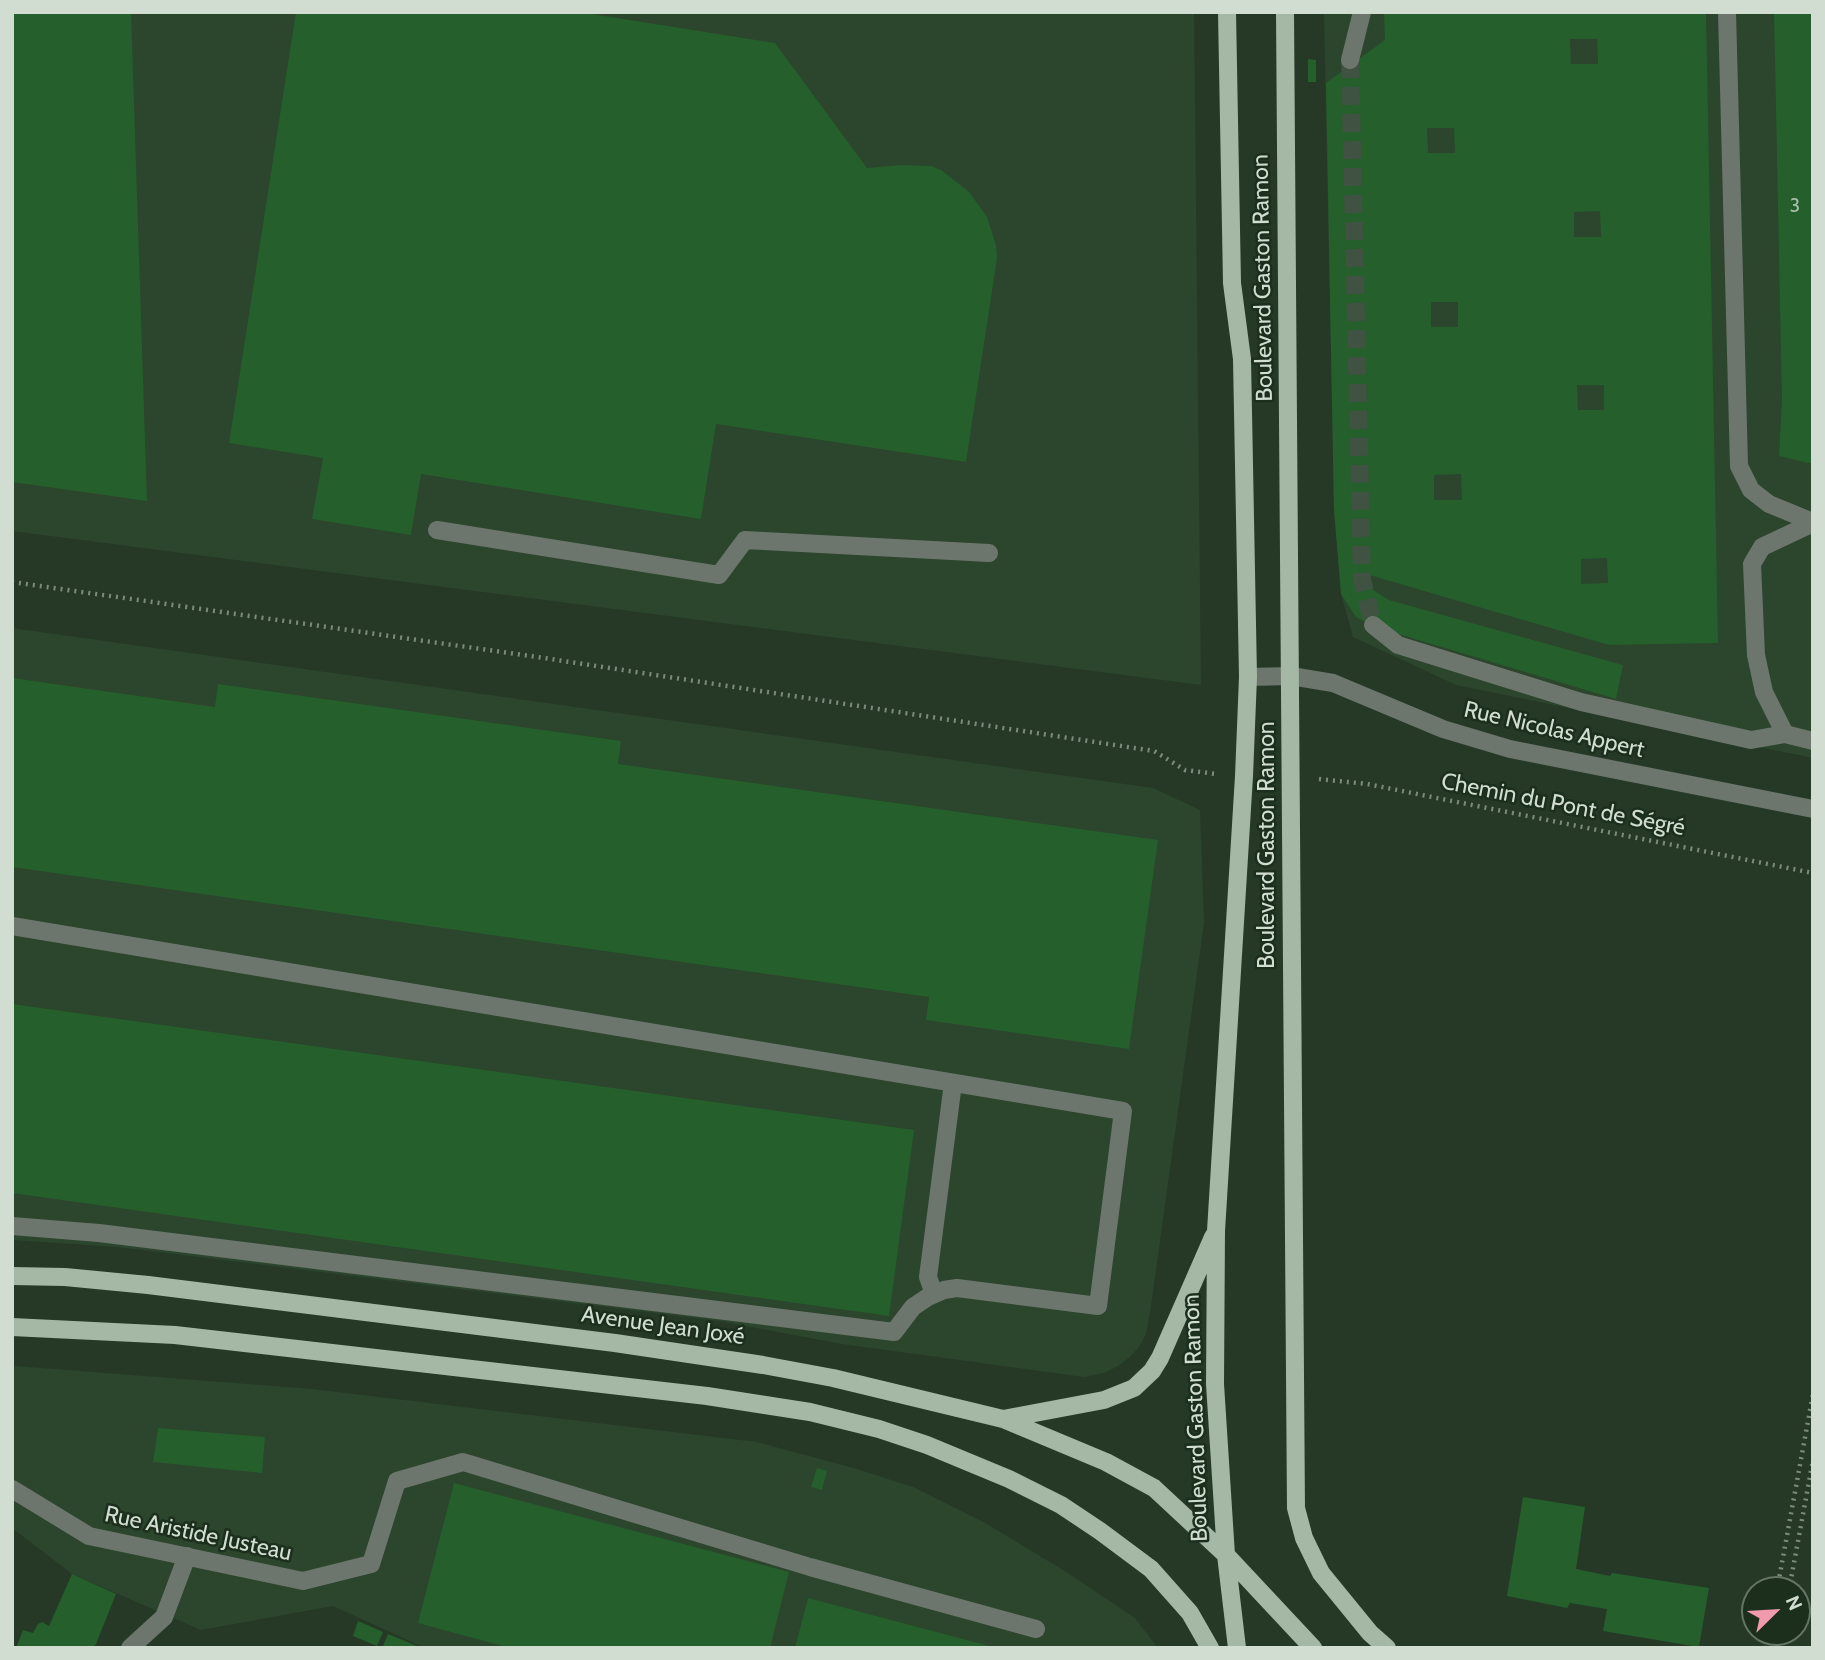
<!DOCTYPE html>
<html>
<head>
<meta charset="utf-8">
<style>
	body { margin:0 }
	#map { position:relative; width:1825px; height:1660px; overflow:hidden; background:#263927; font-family:Cabin,sans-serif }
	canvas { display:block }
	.frame { position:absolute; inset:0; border:14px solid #d2ddd2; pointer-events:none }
	.north { position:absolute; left:1741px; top:1576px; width:70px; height:70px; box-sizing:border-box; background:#1c2f1d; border:2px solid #657565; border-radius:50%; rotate:66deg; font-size:19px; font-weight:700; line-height:28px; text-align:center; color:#d2ddd2 }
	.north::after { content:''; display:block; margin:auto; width:24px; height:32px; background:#f29aad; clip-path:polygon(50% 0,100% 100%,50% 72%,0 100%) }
</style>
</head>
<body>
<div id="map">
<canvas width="1825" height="1660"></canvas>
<div class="frame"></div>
<div class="north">N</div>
</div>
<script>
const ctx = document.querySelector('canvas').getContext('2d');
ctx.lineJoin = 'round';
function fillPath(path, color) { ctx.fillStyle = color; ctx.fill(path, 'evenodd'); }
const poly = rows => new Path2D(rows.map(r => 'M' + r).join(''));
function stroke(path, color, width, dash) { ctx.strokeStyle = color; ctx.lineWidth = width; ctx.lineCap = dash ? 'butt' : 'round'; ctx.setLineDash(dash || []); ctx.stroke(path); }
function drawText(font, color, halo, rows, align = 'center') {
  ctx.font = font + ' Cabin,sans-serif'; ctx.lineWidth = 5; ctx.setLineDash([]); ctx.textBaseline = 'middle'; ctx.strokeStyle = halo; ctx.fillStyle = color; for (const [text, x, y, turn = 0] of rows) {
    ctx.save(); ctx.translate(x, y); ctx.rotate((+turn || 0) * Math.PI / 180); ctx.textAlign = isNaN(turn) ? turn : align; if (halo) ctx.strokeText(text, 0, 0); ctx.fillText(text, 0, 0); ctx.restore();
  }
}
fillPath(poly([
	[12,12,1194,12,1201,685,12,531],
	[1324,12,1813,12,1813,758,1456,685,1353,637,1341,594,1334,510],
	[12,628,1153,788,1200,810,1204,923,1151,1306,1146,1334,1139,1347,1130,1357,1118,1366,1104,1373,1084,1377,842,1344,719,1321,118,1247,12,1240],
	[15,1366,312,1389,757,1442,857,1469,913,1487,987,1524,1068,1573,1135,1618,1158,1648,425,1648,333,1606,201,1630,72,1574,12,1528,12,1378]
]), '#2c452d');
fillPath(poly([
	[12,12,131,12,147,501,12,482],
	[296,12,579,12,775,43,867,168,901,165,931,166,941,170,969,192,987,217,996,245,997,258,966,462,716,424,701,519,421,474,411,535,312,519,323,458,229,443],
	[1384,12,1706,12,1718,643,1609,645,1366,574,1373,590,1389,600,1623,665,1616,699,1378,628,1356,617,1341,594,1334,510,1326,83,1385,40],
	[1570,39,1597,39,1598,64,1571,64],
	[1427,128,1454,128,1455,153,1428,153],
	[1600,211,1601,237,1574,237,1574,212],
	[1431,302,1458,302,1458,327,1431,327],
	[1577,385,1604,385,1604,410,1578,410],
	[1461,474,1462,500,1434,500,1434,475],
	[1607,558,1608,583,1581,584,1581,559],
	[1774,12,1813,12,1813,464,1779,456,1782,401],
	[1308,59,1316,60,1316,82,1308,82],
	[12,678,215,707,218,684,621,741,618,764,1158,840,1129,1049,926,1020,929,997,12,867],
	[12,1004,914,1130,889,1316,12,1193],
	[158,1428,265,1437,262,1473,153,1462],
	[817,1468,827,1471,822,1490,811,1487],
	[454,1483,789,1572,770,1648,510,1648,418,1623],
	[1523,1497,1585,1507,1576,1569,1610,1576,1612,1573,1709,1588,1699,1647,1603,1631,1607,1609,1570,1603,1567,1608,1507,1596],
	[72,1574,116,1594,96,1644,92,1648,16,1648,23,1630,33,1633,38,1624,42,1622,49,1626],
	[808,1598,993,1647,993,1648,795,1648],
	[358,1621,383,1632,377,1646,353,1636],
	[388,1634,422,1648,382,1648]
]), '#255f2c');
stroke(poly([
	[1350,60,1362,579,1373,625]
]), '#405241', 18, [18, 9]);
stroke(poly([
	[12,582,544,658,1154,751,1185,770,1216,774],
	[1319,779,1367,784,1813,873],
	[1777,1590,1813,1394],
	[1789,1590,1813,1460],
	[1767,1648,1769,1632],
	[1779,1648,1782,1632]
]), '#7c8b7d', 4.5, [2, 5]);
stroke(poly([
	[1727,12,1739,466,1751,490,1769,504,1813,522],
	[1350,60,1362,12],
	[1813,523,1762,547,1752,564,1756,655,1764,692,1785,734,1813,741],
	[437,530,719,575,745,540,989,553],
	[1373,625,1398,645,1581,702,1751,740,1785,734],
	[1248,677,1291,676,1333,683,1443,729,1510,749,1813,809],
	[12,926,1123,1111,1098,1306,957,1288,944,1290,928,1297,913,1307,894,1332,99,1233,12,1226],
	[934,1294,928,1277,953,1083],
	[12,1489,89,1536,303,1581,371,1564,397,1481,463,1462,810,1567,1036,1629],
	[130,1648,164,1617,187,1556]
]), '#6d766d', 18);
stroke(poly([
	[1227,12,1232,283,1242,359,1248,677,1244,776,1216,1231,1215,1384,1226,1555,1237,1648],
	[1285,12,1296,1508,1304,1538,1321,1573,1370,1633,1387,1648],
	[12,1276,65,1277,148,1285,615,1343,763,1365,833,1378,1003,1419,1106,1462,1154,1488,1226,1555,1313,1648],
	[12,1327,175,1335,707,1396,810,1412,879,1429,927,1445,1009,1479,1061,1505,1100,1531,1151,1569,1190,1613,1210,1648],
	[1003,1419,1104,1400,1134,1388,1152,1371,1160,1358,1213,1237]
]), '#a5b8a5', 18);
drawText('19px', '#a7bea8', null, [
	["3",1795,206]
]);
drawText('23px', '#d2ddd2', '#1c2f1d', [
	["Boulevard Gaston Ramon",1263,278,-91],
	["Rue Nicolas Appert",1554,730,13],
	["Chemin du Pont de Ségré",1563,805,11],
	["Boulevard Gaston Ramon",1267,845,-90],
	["Avenue Jean Joxé",663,1326,8],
	["Boulevard Gaston Ramon",1196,1418,-92],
	["Rue Aristide Justeau",198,1534,12]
]);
</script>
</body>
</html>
